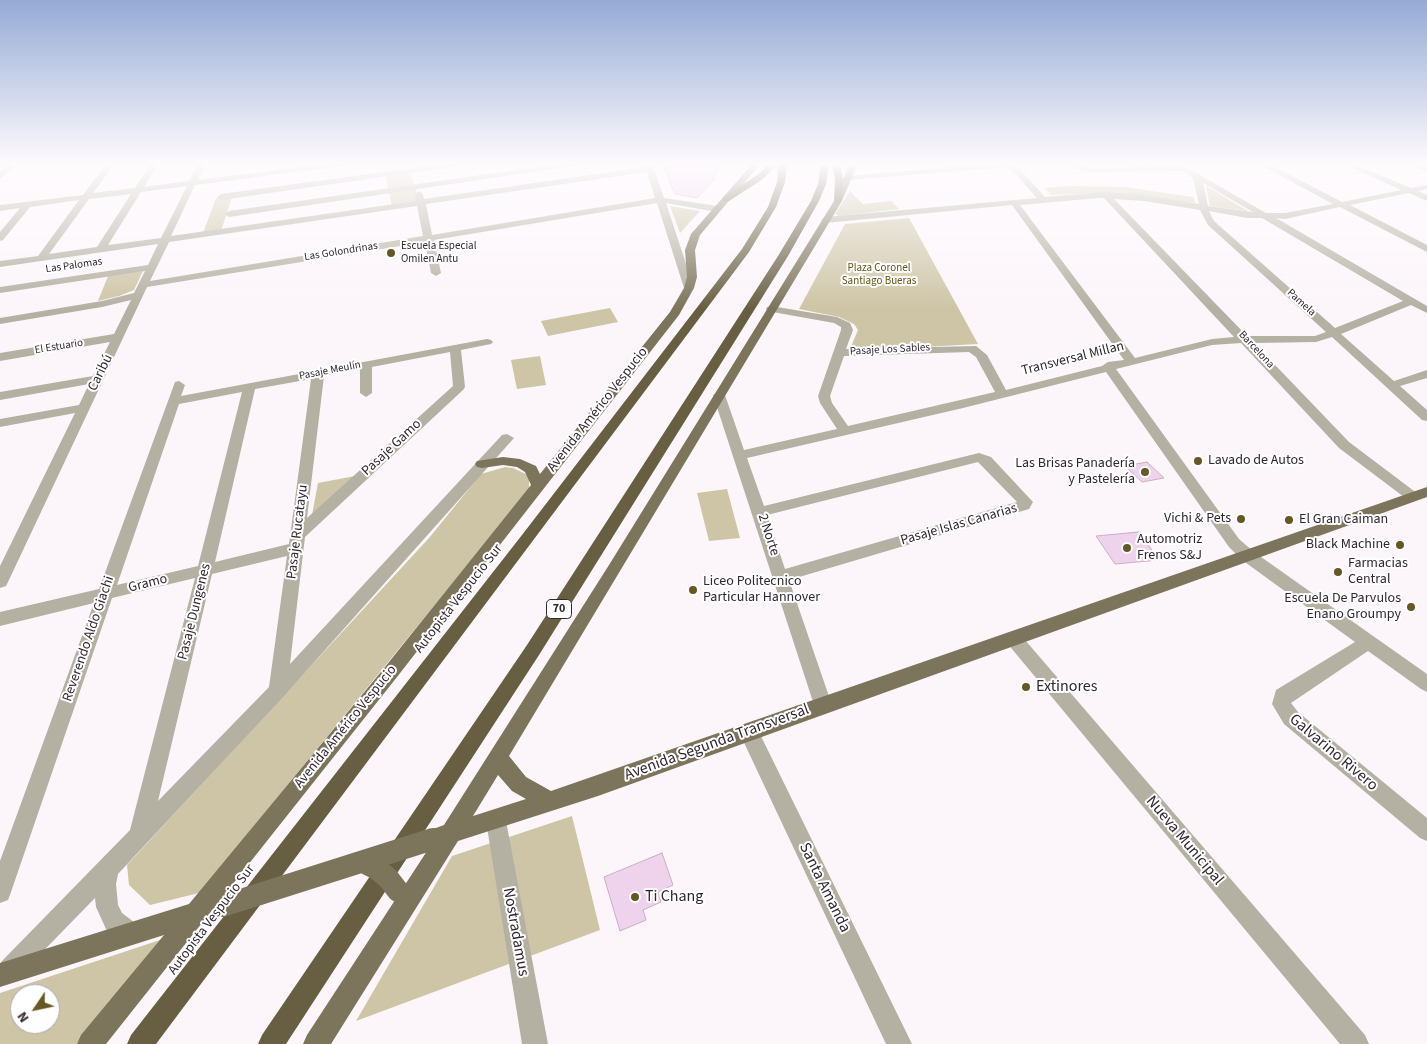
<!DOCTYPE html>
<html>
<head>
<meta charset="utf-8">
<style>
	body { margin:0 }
	#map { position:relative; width:1427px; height:1044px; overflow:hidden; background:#fcf6fb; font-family:"Source Sans 3",sans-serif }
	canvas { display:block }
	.north { position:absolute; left:10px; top:984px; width:50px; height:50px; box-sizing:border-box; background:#fff; border:1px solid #ada9ac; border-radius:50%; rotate:236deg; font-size:14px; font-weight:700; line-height:20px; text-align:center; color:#312730 }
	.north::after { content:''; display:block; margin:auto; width:18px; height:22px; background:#665825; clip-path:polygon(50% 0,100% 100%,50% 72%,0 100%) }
</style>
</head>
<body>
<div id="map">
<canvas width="1427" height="1044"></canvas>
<div class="north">N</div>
</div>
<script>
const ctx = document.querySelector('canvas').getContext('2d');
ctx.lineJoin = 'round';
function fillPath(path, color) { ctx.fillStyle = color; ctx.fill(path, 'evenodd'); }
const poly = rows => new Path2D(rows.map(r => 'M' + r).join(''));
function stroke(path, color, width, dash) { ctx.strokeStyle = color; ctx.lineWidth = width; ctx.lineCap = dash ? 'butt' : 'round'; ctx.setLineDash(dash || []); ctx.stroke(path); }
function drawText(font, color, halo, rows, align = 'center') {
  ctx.font = font + ' "Source Sans 3",sans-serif'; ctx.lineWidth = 4; ctx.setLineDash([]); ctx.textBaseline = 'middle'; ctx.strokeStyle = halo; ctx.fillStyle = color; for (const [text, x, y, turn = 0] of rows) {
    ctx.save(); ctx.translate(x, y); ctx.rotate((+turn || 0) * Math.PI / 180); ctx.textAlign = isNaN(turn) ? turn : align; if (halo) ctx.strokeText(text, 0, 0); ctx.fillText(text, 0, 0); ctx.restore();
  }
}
fillPath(poly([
	[410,172,414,185,388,188,386,175],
	[1069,186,1126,187,1158,192,1193,197,1195,203,1102,193,1051,195,1045,188],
	[1206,186,1248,211,1210,206],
	[415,188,419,202,392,206,389,191],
	[850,191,863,204,891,201,899,209,839,216,835,214],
	[232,197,221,231,203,233,216,198],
	[670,206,700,211,680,233],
	[909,218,978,344,849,351,858,330,854,324,839,317,799,309,845,224],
	[143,271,134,290,119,296,98,301,108,276],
	[610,308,618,322,548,336,541,321],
	[540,356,546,385,517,389,511,360],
	[505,467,513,468,526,474,529,478,529,490,199,893,150,905,129,885,127,865,429,538,481,474],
	[355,476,311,520,318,483],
	[727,489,740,538,709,541,697,493],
	[572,816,600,930,356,1021,452,856],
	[166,938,80,1044,0,1044,0,993],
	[20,994,50,994,50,1024,20,1024]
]), '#cec5a6');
const building = poly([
	[662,163,720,163,713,181,697,198,675,194,662,163],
	[1147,462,1164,478,1142,482,1125,466,1147,462],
	[1139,532,1159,560,1115,564,1096,536,1139,532],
	[662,853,673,885,658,892,661,902,643,910,646,920,620,931,604,877,662,853]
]);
fillPath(building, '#efd3ec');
stroke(building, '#c9aec5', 1);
fillPath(poly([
	[9,163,17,163,0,179,0,172,9,163],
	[107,163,115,163,93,193,135,188,151,163,159,163,144,187,189,181,198,163,206,163,198,180,331,163,352,163,348,165,195,185,171,236,416,201,415,194,419,191,423,194,424,199,645,167,644,163,652,163,664,198,717,206,721,209,717,212,666,203,694,288,689,291,684,288,657,203,434,240,441,273,436,276,431,273,425,242,147,287,8,582,6,586,0,588,0,566,75,413,0,427,0,419,79,405,89,384,0,400,0,392,93,376,110,342,0,361,0,353,114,334,131,300,102,307,0,324,0,318,102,301,134,293,145,271,0,293,0,287,148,265,158,244,0,267,0,261,38,256,79,200,30,207,3,240,0,241,0,232,20,208,0,211,0,205,83,195,107,163],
	[647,172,655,198,432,235,426,204,647,172],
	[187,186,161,238,108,245,141,192,187,186],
	[131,194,97,247,49,254,89,199,131,194],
	[417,206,423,236,150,281,169,242,417,206],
	[450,163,470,163,466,165,221,200,217,197,221,194,450,163],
	[565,163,584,163,580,165,229,217,225,214,229,211,565,163],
	[997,163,1014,163,1045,197,1106,192,1144,195,1199,204,1193,178,1183,171,1088,172,1080,170,1073,163,1082,163,1089,168,1175,167,1170,163,1179,163,1266,213,1285,213,1333,204,1257,163,1267,163,1342,202,1401,190,1342,163,1352,163,1411,188,1427,185,1427,189,1418,191,1427,195,1427,201,1409,193,1350,205,1427,245,1427,252,1340,207,1285,219,1276,218,1427,306,1427,313,1411,305,1341,334,1394,381,1427,370,1427,378,1400,386,1427,410,1427,421,1422,420,1332,337,1316,342,1254,343,1349,442,1418,494,1420,497,1418,500,1408,500,1339,448,1241,343,1212,345,1116,369,1239,539,1254,552,1427,674,1427,692,1421,689,1368,651,1291,703,1298,712,1427,818,1427,841,1420,838,1284,724,1272,704,1276,690,1355,642,1242,560,1229,547,1106,372,963,408,747,458,764,506,979,453,991,457,1033,502,1029,509,789,580,832,705,830,711,823,713,816,711,713,395,719,391,725,395,744,450,837,429,820,403,818,396,841,330,841,327,834,323,767,311,766,309,767,307,771,306,837,317,850,323,853,330,846,349,976,346,987,355,1006,390,1102,366,1108,362,1124,360,1012,205,825,223,821,220,825,217,1037,198,1009,167,848,180,844,178,848,176,997,163],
	[1203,183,1253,212,1208,206,1203,183],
	[1098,198,1104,198,1234,337,1212,339,1135,358,1020,205,1098,198],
	[1114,199,1144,201,1200,210,1208,225,1326,332,1315,336,1247,336,1114,199],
	[1209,211,1247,218,1262,218,1403,301,1335,328,1214,221,1209,211],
	[969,352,976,357,995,392,848,426,832,403,830,396,844,356,969,352],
	[978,462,1017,502,785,569,767,515,978,462],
	[1405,163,1416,163,1427,167,1427,172,1405,163],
	[487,339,491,340,493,342,491,344,461,350,465,387,463,390,305,537,290,664,502,435,507,434,514,438,284,696,118,874,116,884,118,905,122,913,138,925,142,933,138,941,130,945,122,941,106,929,96,907,95,898,17,978,9,982,1,978,1,962,130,830,195,578,112,598,11,892,8,900,0,903,0,861,94,603,0,626,0,612,99,589,175,382,179,381,185,385,181,396,487,339],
	[450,352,453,386,307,518,324,376,360,369,360,393,366,397,372,393,372,367,450,352],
	[311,379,289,544,215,562,255,389,311,379],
	[242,392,198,566,117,585,179,404,242,392],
	[287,556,269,687,158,801,212,574,287,556],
	[1013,631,1019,633,1365,1035,1369,1044,1340,1044,1007,643,1004,638,1007,633,1013,631],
	[749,723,756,726,912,1044,886,1044,739,732,742,726,749,723],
	[496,811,503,814,506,821,548,1044,522,1044,486,821,489,814,496,811]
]), '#b4b0a2');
fillPath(poly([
	[753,163,761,163,700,235,695,250,697,277,694,288,679,315,397,677,106,1044,77,1044,81,1035,164,935,0,987,0,963,189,904,385,667,531,485,525,472,517,467,503,465,482,468,477,467,475,464,477,461,503,457,520,459,536,466,540,474,670,312,684,288,687,277,685,250,691,234,753,163],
	[850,163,858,163,842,201,509,756,526,777,551,791,1427,487,1427,497,598,796,458,841,331,1044,303,1044,307,1035,429,848,425,846,422,839,425,832,444,825,609,565,834,201,850,163],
	[498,775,512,791,526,799,473,816,498,775]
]), '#7c745b');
fillPath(poly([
	[770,163,778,163,763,179,729,201,723,201,723,197,757,175,770,163],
	[779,163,787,163,785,182,776,207,749,252,156,1044,127,1044,131,1035,522,535,742,249,768,207,777,182,779,163],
	[821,163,829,163,826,184,819,201,788,256,539,655,286,1044,258,1044,262,1035,527,645,778,256,811,201,818,184,821,163],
	[832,163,840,163,843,179,842,201,838,204,834,201,835,179,832,163]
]), '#685f42');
stroke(poly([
	[363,862,377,869,388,878,398,891],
	[222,906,433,839]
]), '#7c745b', 22);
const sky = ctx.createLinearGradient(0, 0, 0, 309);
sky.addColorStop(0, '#96aad5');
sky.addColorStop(0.53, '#fefbfd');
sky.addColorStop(1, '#fefbfd00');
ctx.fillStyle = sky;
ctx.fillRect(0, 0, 1427, 309);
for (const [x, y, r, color] of [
	[391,253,5,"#665825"],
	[1198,461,5,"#665825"],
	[1145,472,5,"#665825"],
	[1241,519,5,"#665825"],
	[1289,520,5,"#665825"],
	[1400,545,5,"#665825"],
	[1127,548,5,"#665825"],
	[1338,572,5,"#665825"],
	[693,590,5,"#665825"],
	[1411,607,5,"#665825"],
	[1026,687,5,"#665825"],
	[635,897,5,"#665825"]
]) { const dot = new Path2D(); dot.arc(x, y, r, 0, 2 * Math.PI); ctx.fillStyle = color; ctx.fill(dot); stroke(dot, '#fff', 2); }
drawText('11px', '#312730', '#fff', [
	["Escuela Especial",401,247],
	["Omilen Antu",401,260]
], 'left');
drawText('11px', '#312730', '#fff', [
	["Las Golondrinas",341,252,-9],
	["Las Palomas",74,266,-8],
	["Pamela",1301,303,42],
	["El Estuario",59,347,-9],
	["Pasaje Los Sables",890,350,-3],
	["Barcelona",1256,350,47],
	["Pasaje Meulín",330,371,-11]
]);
drawText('11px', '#655412', '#fff', [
	["Plaza Coronel",879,269],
	["Santiago Bueras",879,282]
]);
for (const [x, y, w] of [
	[559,609,25]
]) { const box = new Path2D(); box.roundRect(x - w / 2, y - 9.5, w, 19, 4); ctx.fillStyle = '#fff'; ctx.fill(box); stroke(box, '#312730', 1); }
drawText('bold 12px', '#312730', null, [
	["70",559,609]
]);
drawText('14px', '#312730', '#fff', [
	["Transversal Millan",1073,359,-14],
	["Caribú",101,373,-64],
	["Avenida Américo Vespucio",598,410,-52],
	["Pasaje Gamo",392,448,-43],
	["Pasaje Islas Canarias",959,525,-16],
	["Pasaje Rucatayu",298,532,-83],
	["2 Norte",768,535,72],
	["Gramo",148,584,-14],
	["Autopista Vespucio Sur",459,599,-52],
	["Pasaje Dungenes",195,612,-76],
	["Reverendo Aldo Giachi",89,639,-71],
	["Avenida Américo Vespucio",346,727,-51],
	["Autopista Vespucio Sur",212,920,-53]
]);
drawText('14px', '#312730', '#fff', [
	["Lavado de Autos",1208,461],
	["Las Brisas Panadería",1135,464,"right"],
	["y Pastelería",1135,480,"right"],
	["Vichi & Pets",1231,519,"right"],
	["El Gran Caiman",1299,520],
	["Automotriz",1137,540],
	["Frenos S&J",1137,556],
	["Black Machine",1390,545,"right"],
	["Farmacias",1348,564],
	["Central",1348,580],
	["Liceo Politecnico",703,582],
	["Particular Hannover",703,598],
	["Escuela De Parvulos",1401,599,"right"],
	["Enano Groumpy",1401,615,"right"]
], 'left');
drawText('16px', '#312730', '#fff', [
	["Extinores",1036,687],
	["Ti Chang",645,897]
], 'left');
drawText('16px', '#312730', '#fff', [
	["Avenida Segunda Transversal",717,743,-20],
	["Galvarino Rivero",1333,753,40],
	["Nueva Municipal",1184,841,50],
	["Santa Amanda",824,888,64],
	["Nostradamus",515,932,80]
]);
</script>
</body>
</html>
